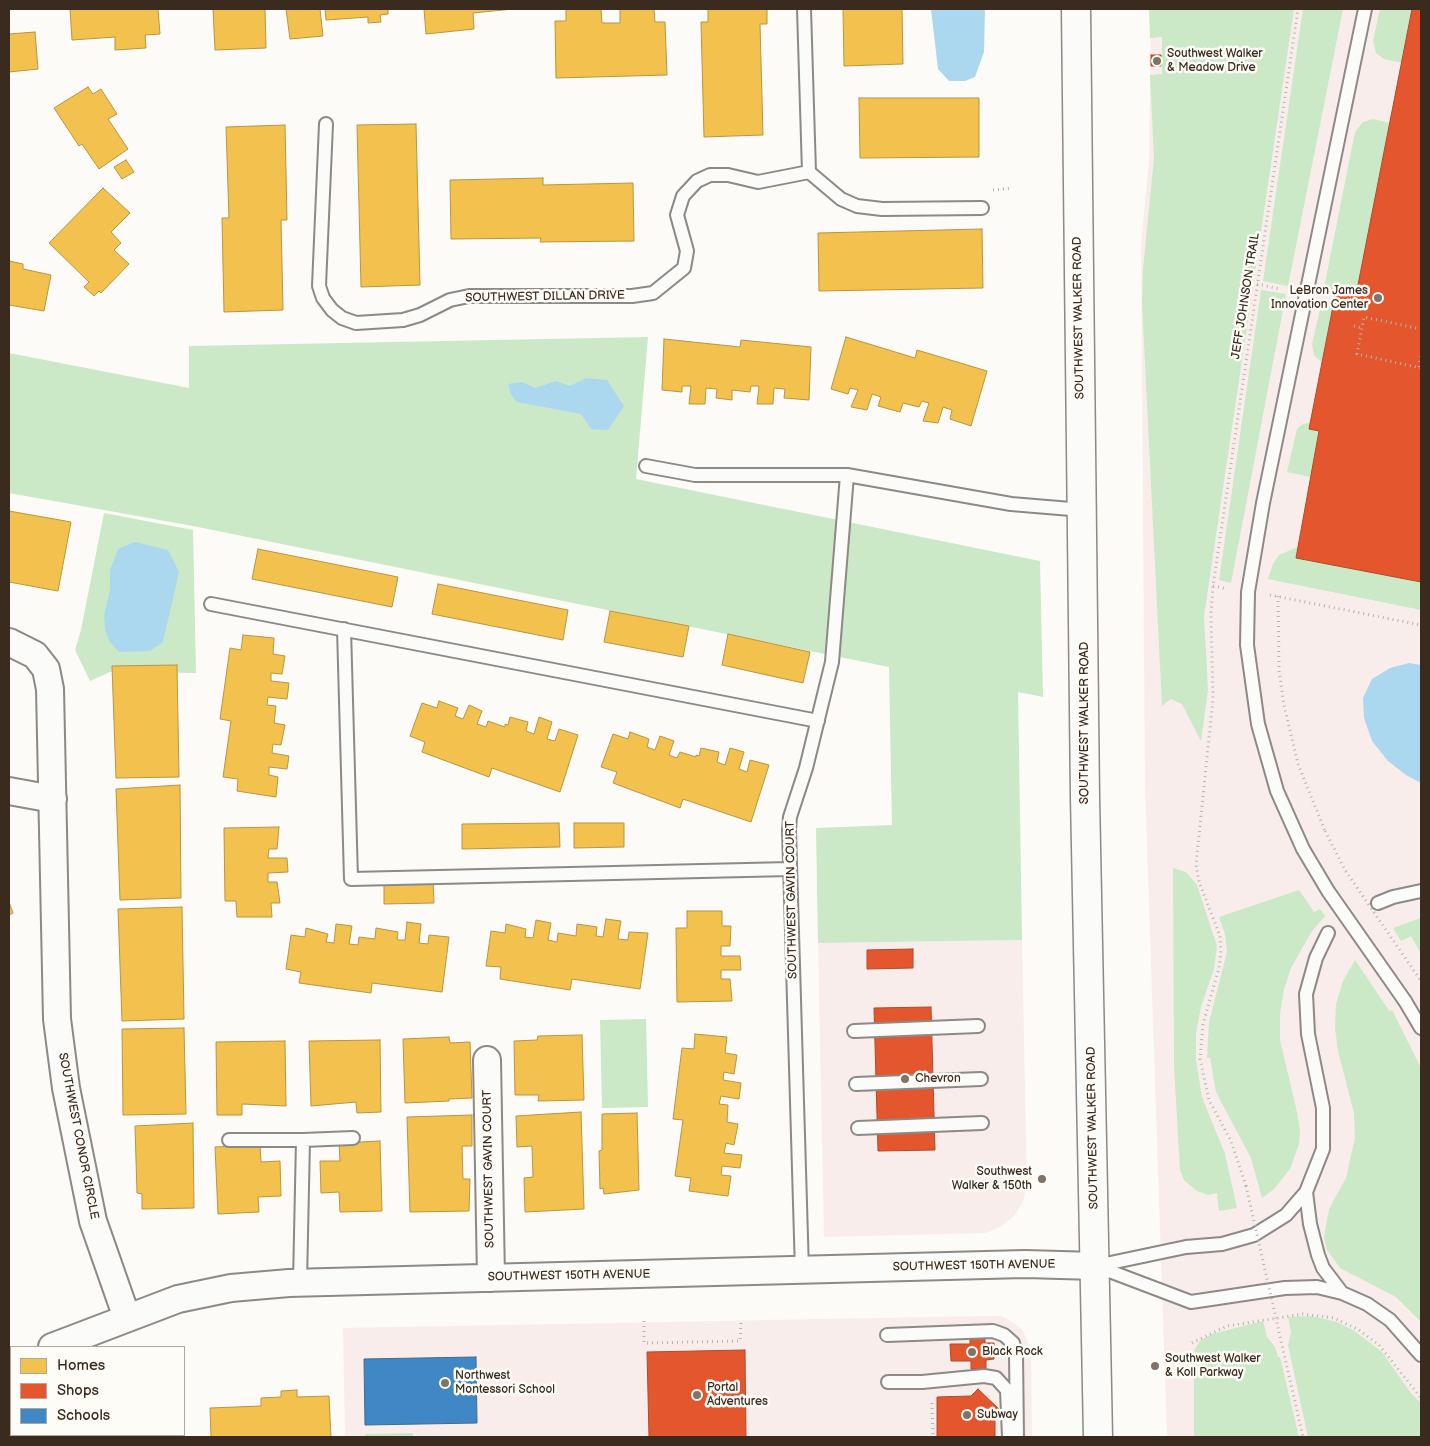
<!DOCTYPE html>
<html>
<head>
<meta charset="utf-8">
<style>
	body { margin:0 }
	#map { position:relative; width:1430px; height:1446px; overflow:hidden; background:#fcfbf8; font-family:"Balsamiq Sans",sans-serif }
	canvas { display:block }
	.frame { position:absolute; inset:0; border:10px solid #3b2a1e; pointer-events:none }
	.legend { position:absolute; left:10px; top:1346px; width:175px; height:90px; box-sizing:border-box; background:#fdfcf7; border:1px solid #afa8a0; margin:0; padding:6px 9px; list-style:none; font-size:15px; color:#3b2a1e }
	.legend li { display:flex; align-items:center; gap:10px; height:25px }
	.legend b { width:25px; border:1px solid #afa8a0 }
</style>
</head>
<body>
<div id="map">
<canvas width="1430" height="1446"></canvas>
<div class="frame"></div>
<ul class="legend">
<li><b style="height:14px;background:#f2c14e"></b>Homes</li>
<li><b style="height:14px;background:#e4572e"></b>Shops</li>
<li><b style="height:14px;background:#3f88c5"></b>Schools</li>
</ul>
</div>
<script>
const ctx = document.querySelector('canvas').getContext('2d');
ctx.lineJoin = 'round';
function fillPath(path, color) { ctx.fillStyle = color; ctx.fill(path, 'evenodd'); }
const poly = rows => new Path2D(rows.map(r => 'M' + r).join(''));
function stroke(path, color, width, dash) { ctx.strokeStyle = color; ctx.lineWidth = width; ctx.lineCap = dash ? 'butt' : 'round'; ctx.setLineDash(dash || []); ctx.stroke(path); }
function drawText(font, color, halo, rows, align = 'center') {
  ctx.font = font + ' "Balsamiq Sans",sans-serif'; ctx.lineWidth = 5; ctx.setLineDash([]); ctx.textBaseline = 'middle'; ctx.strokeStyle = halo; ctx.fillStyle = color; for (const [text, x, y, turn = 0] of rows) {
    ctx.save(); ctx.translate(x, y); ctx.rotate((+turn || 0) * Math.PI / 180); ctx.textAlign = isNaN(turn) ? turn : align; if (halo) ctx.strokeText(text, 0, 0); ctx.fillText(text, 0, 0); ctx.restore();
  }
}
fillPath(poly([
	[1151,9,1421,9,1421,1437,1167,1437,1145,787,1141,247,1149,159],
	[1022,940,1027,1184,1023,1202,1014,1216,1000,1227,985,1233,824,1237,818,943],
	[985,1316,1002,1316,1012,1322,1022,1329,1026,1338,1031,1350,1032,1437,345,1437,343,1328]
]), '#f8edea');
fillPath(poly([
	[1149,9,1294,9,1206,603,1204,616,1208,690,1201,741,1182,704,1171,699,1162,706,1142,303,1143,269,1154,158,1150,75,1162,74,1162,37,1150,38],
	[1303,9,1343,9,1288,286,1263,281],
	[1380,9,1412,9,1402,63,1384,59,1376,53,1373,41],
	[1373,119,1390,123,1356,295,1337,291,1336,295,1323,293,1355,132,1363,122],
	[1261,290,1286,294,1231,583,1219,580],
	[1322,301,1334,303,1322,363,1314,355,1312,344],
	[648,337,636,479,1040,561,1043,697,1018,692,1022,940,818,943,816,828,892,825,889,667,193,526,9,493,9,353,189,388,189,346],
	[1311,422,1319,431,1311,477,1287,472,1297,429,1301,425],
	[104,513,193,530,196,673,110,672,90,681,75,650,81,630],
	[1298,547,1296,558,1421,582,1421,610,1268,579,1273,564,1279,555],
	[1173,868,1186,872,1197,885,1217,946,1214,969,1201,1007,1196,1033,1196,1060,1202,1097,1225,1154,1237,1208,1219,1211,1217,1193,1208,1195,1197,1191,1184,1180,1180,1170,1174,1066],
	[1299,890,1314,912,1320,909,1325,916,1312,931,1291,968,1284,989,1280,1014,1280,1040,1297,1112,1300,1130,1299,1144,1290,1169,1274,1189,1262,1198,1251,1158,1216,1092,1210,1058,1207,1058,1209,1022,1227,952,1225,934,1219,917],
	[1421,918,1421,954,1411,936,1401,941,1393,928],
	[1355,960,1390,1012,1392,1010,1421,1068,1421,1322,1396,1297,1340,1268,1327,1250,1324,1237,1329,1209,1346,1178,1355,1138,1354,1113,1338,1051,1335,1028,1336,1004,1343,981],
	[646,1019,648,1107,602,1108,600,1020],
	[1312,1316,1337,1322,1353,1330,1382,1352,1410,1392,1421,1403,1421,1437,1308,1437,1288,1345,1291,1332,1288,1317],
	[1263,1321,1267,1337,1275,1347,1278,1357,1280,1357,1299,1437,1194,1437,1194,1352,1196,1347,1201,1340,1212,1334],
	[413,1433,413,1437,366,1437,365,1434]
]), '#cbe9c6');
fillPath(poly([
	[931,9,985,9,984,52,975,77,965,81,949,81,938,69],
	[586,378,607,380,624,406,608,430,591,429,581,414,517,402,511,395,508,384,522,382,535,388,556,381,570,386],
	[135,542,168,550,179,572,163,642,150,651,119,652,109,641,105,629,104,615,110,590,110,570,118,549],
	[1409,663,1421,665,1421,783,1406,775,1388,761,1372,741,1364,718,1363,698,1372,679,1390,668]
]), '#acd8ef');
const homes = poly([
	[70,9,158,9,160,34,145,35,146,48,115,50,115,37,72,40,70,9],
	[213,9,265,9,266,48,215,50,213,9],
	[286,9,320,9,323,36,290,39,286,9],
	[325,9,388,9,388,14,380,15,381,22,368,23,368,17,326,20,325,9],
	[424,9,513,9,473,13,474,29,426,34,424,9],
	[566,9,601,9,602,23,620,23,620,9,654,9,655,22,665,22,667,75,556,78,555,21,566,21,566,9],
	[708,9,767,9,767,24,760,24,763,135,704,137,701,22,708,22,708,9],
	[843,9,902,9,903,64,844,66,843,9],
	[35,32,38,69,9,72,9,34,35,32],
	[88,87,93,94,101,89,117,114,108,119,128,149,99,169,82,144,79,146,54,108,88,87],
	[859,98,979,98,979,157,860,158,859,98],
	[416,124,420,285,361,287,357,125,416,124],
	[285,125,287,220,281,220,283,310,224,312,222,218,229,218,226,127,285,125],
	[126,160,134,172,122,179,114,167,126,160],
	[543,178,543,185,633,183,634,241,540,242,541,238,451,239,450,180,543,178],
	[103,188,130,213,111,232,121,243,114,250,129,264,101,293,99,291,94,296,84,287,89,282,49,243,103,188],
	[982,229,983,288,819,291,818,233,982,229],
	[9,261,23,264,23,269,51,275,44,311,9,305,9,261],
	[846,337,915,358,917,350,987,371,971,426,950,419,952,410,943,407,938,423,923,421,929,403,922,401,919,407,903,403,900,412,878,406,881,397,872,394,867,410,851,407,858,390,850,388,848,394,831,389,846,337],
	[664,339,740,347,741,340,811,347,809,400,784,398,785,389,774,388,773,404,757,404,759,386,751,386,750,392,732,390,732,400,716,398,717,389,706,388,705,404,689,404,691,386,682,386,682,392,662,390,664,339],
	[9,511,71,522,58,591,9,582,9,511],
	[258,549,398,577,392,607,252,579,258,549],
	[438,584,568,610,563,640,432,614,438,584],
	[610,611,689,626,683,657,604,642,610,611],
	[728,634,810,652,803,683,722,665,728,634],
	[243,635,274,638,273,654,285,656,282,674,271,673,271,681,289,683,287,699,268,697,267,705,276,706,274,723,285,725,281,745,273,744,272,753,289,756,287,769,269,767,269,775,278,777,276,797,237,791,238,779,223,777,231,721,220,719,230,648,241,650,243,635],
	[177,665,179,777,116,778,112,666,177,665],
	[439,701,458,708,455,716,463,719,469,705,482,711,477,724,486,727,488,721,505,727,505,724,508,725,510,717,528,722,526,731,534,734,539,717,552,722,547,739,555,741,559,729,578,735,560,792,492,768,489,777,422,752,425,742,410,736,422,703,437,708,439,701],
	[630,732,649,739,647,747,655,750,660,736,674,741,669,755,677,758,680,752,696,757,696,755,699,756,701,748,719,752,717,762,725,765,730,748,744,752,739,769,747,772,750,760,769,765,751,822,683,799,680,808,613,783,617,772,601,767,613,734,628,739,630,732],
	[180,785,181,898,120,900,116,789,180,785],
	[559,823,560,847,462,849,462,824,559,823],
	[574,823,624,823,624,847,574,848,574,823],
	[279,827,277,849,269,849,268,858,287,858,288,872,268,873,268,882,277,882,280,903,271,903,272,917,237,917,236,901,225,901,224,828,279,827],
	[433,879,434,903,384,904,384,880,433,879],
	[9,902,13,913,9,915,9,902],
	[182,907,184,1019,122,1021,118,909,182,907],
	[687,911,722,911,722,926,731,926,730,946,721,946,721,956,740,956,741,970,721,970,721,979,730,979,732,1001,677,1002,676,928,687,928,687,911],
	[606,919,621,921,618,939,628,940,629,932,648,933,640,989,572,979,570,990,500,979,501,967,486,966,491,931,505,933,506,924,526,929,525,937,533,938,536,920,551,923,548,940,557,942,558,933,576,936,577,924,597,927,596,936,603,937,606,919],
	[407,922,421,924,419,943,428,944,429,935,449,937,442,992,372,983,371,993,299,983,301,972,286,969,291,935,305,937,306,928,328,934,326,942,334,943,336,924,352,926,349,944,358,945,359,937,375,939,376,928,398,932,397,940,405,940,407,922],
	[184,1028,186,1114,123,1115,122,1029,184,1028],
	[695,1034,727,1037,725,1053,737,1055,734,1074,724,1072,723,1080,741,1083,739,1099,721,1096,719,1104,728,1105,727,1122,738,1124,734,1145,726,1143,724,1153,742,1155,740,1168,722,1166,721,1175,731,1176,728,1196,689,1191,691,1178,675,1176,683,1120,673,1119,682,1048,694,1049,695,1034],
	[582,1035,584,1100,538,1101,539,1095,515,1095,514,1041,537,1040,538,1036,582,1035],
	[449,1037,450,1043,470,1042,472,1098,449,1099,449,1101,405,1103,403,1039,449,1037],
	[380,1040,381,1112,357,1113,356,1102,311,1106,309,1041,380,1040],
	[285,1041,286,1106,242,1104,242,1115,217,1115,216,1042,285,1041],
	[581,1112,584,1209,525,1212,524,1178,533,1177,532,1146,517,1147,516,1116,581,1112],
	[637,1113,639,1190,604,1194,603,1188,600,1189,599,1151,602,1150,602,1114,637,1113],
	[472,1115,472,1146,462,1146,463,1179,470,1179,469,1211,410,1212,407,1117,472,1115],
	[193,1123,194,1208,142,1209,142,1194,137,1193,135,1126,193,1123],
	[380,1141,382,1211,340,1212,339,1192,321,1193,320,1161,340,1161,339,1143,380,1141],
	[260,1145,261,1162,280,1161,281,1196,258,1197,259,1212,218,1214,215,1147,260,1145],
	[297,1390,297,1397,329,1396,331,1437,211,1437,210,1408,261,1406,261,1398,281,1397,281,1391,297,1390]
]);
fillPath(homes, '#f2c14e');
stroke(homes, '#bb9440', 1);
const shops = poly([
	[1412,9,1421,9,1421,582,1296,558,1319,431,1309,429,1336,291,1356,295,1412,9],
	[1151,55,1161,55,1161,66,1151,66,1151,55],
	[913,949,913,968,867,969,867,950,913,949],
	[931,1007,935,1150,878,1151,874,1008,931,1007],
	[985,1335,985,1343,994,1343,994,1359,986,1360,986,1369,971,1369,971,1361,951,1361,950,1344,970,1344,970,1336,985,1335],
	[745,1350,746,1437,649,1437,647,1352,745,1350],
	[978,1389,1001,1411,995,1418,995,1437,937,1437,937,1397,971,1396,978,1389]
]);
fillPath(shops, '#e4572e');
stroke(shops, '#b14a29', 1);
const schools = poly([
	[476,1357,477,1423,365,1425,364,1359,476,1357]
]);
fillPath(schools, '#3f88c5');
stroke(schools, '#3e6c93', 1);
const lane = poly([
	[326,124,319,286,323,298,332,310,342,318,356,323,403,320,420,315,450,300,469,296,632,296,653,293,684,268,687,251,677,215,683,196,697,181,710,175,728,175,758,182,809,172,804,9],
	[809,172,841,199,857,206,882,209,982,208],
	[646,466,695,475,847,475,1011,504,1083,510],
	[211,604,818,721],
	[344,629,351,879,790,869],
	[1303,849,1277,791,1258,724,1247,645,1248,592,1263,503,1365,9],
	[1378,903,1393,897,1421,891],
	[1405,1001,1421,1028],
	[854,1031,978,1026],
	[856,1084,981,1079],
	[858,1128,982,1123],
	[229,1140,303,1140,300,1282],
	[303,1140,353,1138],
	[1306,1192,1310,1224,1318,1255,1323,1268,1342,1293],
	[1096,1266,1186,1247,1222,1244,1254,1235,1286,1215,1306,1192,1323,1149,1323,1108,1308,1034,1306,994,1316,958,1328,933],
	[1096,1266,1191,1302,1285,1288,1317,1287,1342,1293,1367,1304,1390,1320,1421,1355],
	[802,1271,789,830,790,817,806,768,832,662,847,475],
	[887,1335,993,1331,1004,1335,1013,1343,1016,1354,1017,1437],
	[888,1382,922,1382,984,1376,996,1378,1007,1390,1009,1437]
]);
const street = poly([
	[9,642,35,655,46,669,50,689,57,1019,66,1088,93,1221,127,1318],
	[9,791,53,799],
	[487,1060,491,1278],
	[52,1347,178,1299,231,1288,289,1283,1025,1264,1096,1266],
	[9,1364,11,1363]
]);
const secondary = poly([
	[1076,9,1085,797,1098,1437]
]);
stroke(lane, '#8d8985', 16);
stroke(street, '#8d8985', 30);
stroke(secondary, '#8d8985', 31);
stroke(poly([
	[993,190,1013,188],
	[1257,284,1280,289],
	[1354,326,1362,328],
	[1421,329,1364,317,1357,354,1421,368],
	[1419,367,1421,355],
	[1213,586,1227,589],
	[1270,595,1421,625],
	[1278,596,1279,670,1284,705,1298,764,1325,831],
	[1246,1186,1231,1141,1209,1100,1200,1059,1203,1024,1219,968,1221,951,1220,936,1199,882,1196,865,1213,699,1211,614,1213,586,1298,9],
	[644,1321,644,1343,740,1341,741,1319],
	[1279,1332,1303,1437],
	[1192,1343,1227,1326,1303,1314,1334,1318,1359,1330,1379,1345,1421,1398],
	[932,1403,933,1437]
]), '#b6b4b1', 3, [1, 4]);
stroke(lane, '#fbfbf9', 12);
stroke(street, '#fbfbf9', 26);
stroke(secondary, '#fbfbf9', 28);
const laneBridge = poly([
	[1303,849,1328,891,1405,1001]
]);
stroke(laneBridge, '#8d8985', 16, []);
stroke(poly([
	[1325,831,1345,870,1421,981],
	[1246,1186,1279,1332]
]), '#b6b4b1', 3, [1, 4]);
stroke(laneBridge, '#fbfbf9', 12);
for (const [x, y, r, color] of [
	[1157,61,5,"#7f736a"],
	[1378,298,5,"#7f736a"],
	[905,1079,5,"#7f736a"],
	[1042,1179,5,"#7f736a"],
	[972,1352,5,"#7f736a"],
	[1155,1366,5,"#7f736a"],
	[445,1383,5,"#7f736a"],
	[697,1395,5,"#7f736a"],
	[967,1415,5,"#7f736a"]
]) { const dot = new Path2D(); dot.arc(x, y, r, 0, 2 * Math.PI); ctx.fillStyle = color; ctx.fill(dot); stroke(dot, '#fdfcf7', 2); }
drawText('12px', '#3b2a1e', '#fdfcf7', [
	["Southwest Walker",1167,54],
	["& Meadow Drive",1167,68],
	["LeBron James",1368,291,"right"],
	["Innovation Center",1368,305,"right"],
	["Chevron",915,1079],
	["Southwest",1032,1172,"right"],
	["Walker & 150th",1032,1186,"right"],
	["Black Rock",982,1352],
	["Southwest Walker",1165,1359],
	["& Koll Parkway",1165,1373],
	["Northwest",455,1376],
	["Montessori School",455,1390],
	["Portal",707,1388],
	["Adventures",707,1402],
	["Subway",977,1415]
], 'left');
drawText('12px', '#3b2a1e', '#fdfcf7', [
	["JEFF JOHNSON TRAIL",1246,296,-81],
	["SOUTHWEST DILLAN DRIVE",545,297,-1],
	["SOUTHWEST WALKER ROAD",1079,318,-91],
	["SOUTHWEST WALKER ROAD",1085,723,-90],
	["SOUTHWEST GAVIN COURT",792,900,-91],
	["SOUTHWEST WALKER ROAD",1093,1128,-91],
	["SOUTHWEST CONOR CIRCLE",78,1136,79],
	["SOUTHWEST GAVIN COURT",489,1169,-91],
	["SOUTHWEST 150TH AVENUE",974,1266,-1],
	["SOUTHWEST 150TH AVENUE",569,1276,-1]
]);
</script>
</body>
</html>
